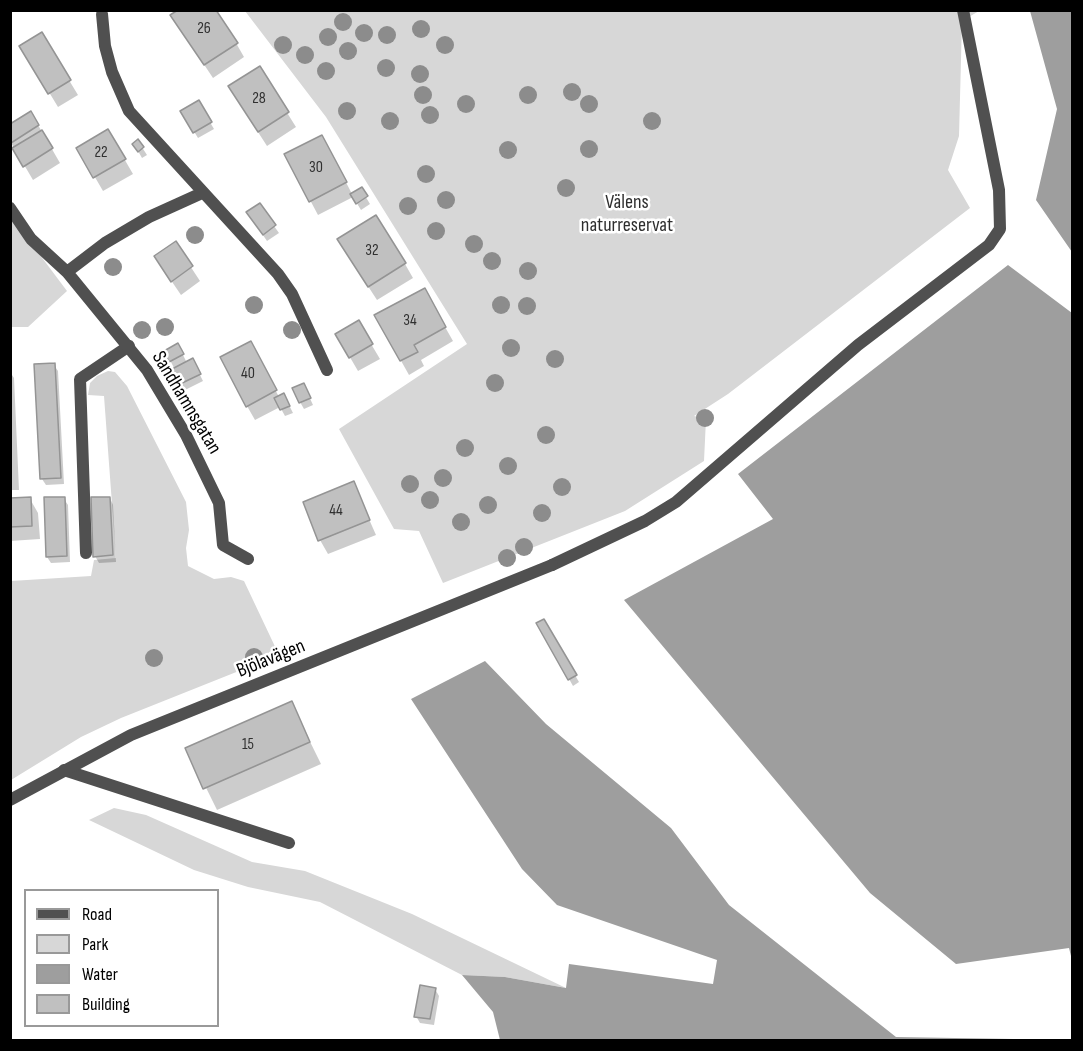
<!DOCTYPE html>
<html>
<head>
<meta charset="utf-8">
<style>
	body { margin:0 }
	#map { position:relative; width:1083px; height:1051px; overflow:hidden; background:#fff; font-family:"Sofia Sans Condensed",sans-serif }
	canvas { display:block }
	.frame { position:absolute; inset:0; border:12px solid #000; pointer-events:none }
	.legend { position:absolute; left:24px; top:889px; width:195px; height:138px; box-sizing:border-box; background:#fff; border:2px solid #999; margin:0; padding:8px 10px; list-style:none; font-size:18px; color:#000 }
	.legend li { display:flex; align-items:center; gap:12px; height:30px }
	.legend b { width:30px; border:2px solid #999 }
</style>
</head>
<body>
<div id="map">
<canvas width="1083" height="1051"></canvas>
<div class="frame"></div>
<ul class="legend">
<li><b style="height:8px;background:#505050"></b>Road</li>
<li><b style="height:16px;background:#d7d7d7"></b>Park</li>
<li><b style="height:16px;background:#9e9e9e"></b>Water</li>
<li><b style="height:16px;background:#c0c0c0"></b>Building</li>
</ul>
</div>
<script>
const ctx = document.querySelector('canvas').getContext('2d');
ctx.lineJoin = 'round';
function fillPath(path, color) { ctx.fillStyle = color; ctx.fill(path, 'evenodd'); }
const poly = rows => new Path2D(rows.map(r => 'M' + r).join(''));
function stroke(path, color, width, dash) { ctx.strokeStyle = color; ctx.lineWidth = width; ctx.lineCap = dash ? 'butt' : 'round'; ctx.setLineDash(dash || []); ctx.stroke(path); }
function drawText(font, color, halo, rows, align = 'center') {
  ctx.font = font + ' "Sofia Sans Condensed",sans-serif'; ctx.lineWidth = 5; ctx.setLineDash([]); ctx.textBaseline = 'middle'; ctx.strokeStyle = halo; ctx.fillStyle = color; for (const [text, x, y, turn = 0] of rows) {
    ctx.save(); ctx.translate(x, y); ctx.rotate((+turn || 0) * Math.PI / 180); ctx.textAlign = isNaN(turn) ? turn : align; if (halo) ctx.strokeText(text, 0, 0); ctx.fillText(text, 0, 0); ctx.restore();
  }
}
fillPath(poly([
	[245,11,979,11,962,21,959,136,948,170,970,208,728,394,694,416,706,419,704,461,625,511,443,583,419,531,394,529,339,429,467,344,326,117],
	[10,215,67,291,28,327,11,327],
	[108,371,115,372,127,386,186,502,189,530,186,548,188,566,214,579,231,577,244,581,279,655,121,718,81,737,11,780,11,581,91,576,94,560,116,558,104,396,88,395,90,383,97,376],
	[114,808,146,815,252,862,305,871,412,914,566,988,505,977,462,975,320,902,248,887,194,870,89,820]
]), '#d7d7d7');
fillPath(poly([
	[1030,11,1072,11,1072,252,1036,200,1057,109],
	[1008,265,1072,313,1072,960,1069,948,956,964,870,893,624,600,773,519,738,474],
	[485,661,546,724,671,828,729,905,896,1037,1072,1040,500,1040,493,1012,462,975,505,977,566,988,569,964,713,984,717,960,557,905,522,869,411,699]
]), '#9e9e9e');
fillPath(poly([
	[181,30,236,43,244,57,213,78],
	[41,34,78,95,58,107,21,46],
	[259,68,296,127,267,146,238,101],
	[198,102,214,129,198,138,182,112],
	[10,125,38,125,60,163,33,180,10,141],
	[108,131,133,174,103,191,78,148],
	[138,141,147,155,142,158,138,151],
	[330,151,352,194,361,189,370,204,361,210,353,197,318,215,286,155],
	[259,205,279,233,267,241,252,219],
	[175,243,200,281,181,295,164,270],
	[347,254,405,264,413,278,377,300],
	[424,290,453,341,421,360,424,366,409,375,376,316],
	[358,322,380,359,358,371,337,335],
	[178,345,187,363,196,367,203,381,185,390,166,352],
	[258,357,279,397,287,401,293,413,285,416,280,407,255,420,247,406],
	[54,365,58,371,64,484,46,485,42,479],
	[10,372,14,378,19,490,10,490],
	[307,392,313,405,304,409,300,402],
	[353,483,376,535,328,554,320,540],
	[110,498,113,505,116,562,99,563,95,556],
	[30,499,38,513,40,539,10,541,10,500],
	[64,499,68,505,70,562,51,563,47,557],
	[543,621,579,682,573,686,538,624],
	[291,703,321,764,217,810,187,749],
	[435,989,439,996,434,1025,420,1023,416,1016]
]), '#0003');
const building = poly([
	[178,10,216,10,238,43,204,65,170,15,178,10],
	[42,32,71,80,48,94,19,46,42,32],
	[260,66,289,112,258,132,228,86,260,66],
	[199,100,212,122,193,133,180,111,199,100],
	[31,111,39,125,11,143,10,124,31,111],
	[108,129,126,159,93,178,76,148,108,129],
	[42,130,53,148,23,167,12,148,42,130],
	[322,135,347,182,309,202,284,154,322,135],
	[138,139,144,147,138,152,132,144,138,139],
	[362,187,368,196,356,204,350,194,362,187],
	[260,203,276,225,263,235,246,212,260,203],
	[376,215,406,263,368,287,337,239,376,215],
	[176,241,193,266,171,282,154,256,176,241],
	[425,288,446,327,414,345,418,352,400,361,374,315,425,288],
	[359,320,373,344,349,358,335,334,359,320],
	[251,341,277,390,246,407,220,357,251,341],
	[178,343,184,354,169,362,164,351,178,343],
	[193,358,201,374,180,384,172,369,193,358],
	[55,363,61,478,40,479,34,364,55,363],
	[304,383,311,398,299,403,292,388,304,383],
	[284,393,290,406,280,410,274,398,284,393],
	[354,481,370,520,318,541,303,502,354,481],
	[31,497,32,526,10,527,10,498,31,497],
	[44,497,65,497,67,556,46,557,44,497],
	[91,497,110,497,113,555,93,557,91,497],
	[544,619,577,675,568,680,536,623,544,619],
	[292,701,310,742,203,789,185,748,292,701],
	[420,985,436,988,430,1019,414,1017,420,985]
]);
fillPath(building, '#c0c0c0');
stroke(building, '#949494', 1.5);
stroke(poly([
	[86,553,80,379,129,346],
	[552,565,645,521,676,502,858,345,989,245,1000,229,999,190,963,10],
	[64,770,289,843]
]), '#505050', 12);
stroke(poly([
	[102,14,105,46,112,72,129,111,278,274,292,294,327,370],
	[10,208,31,239,67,272,147,370,186,435,219,503,223,545,248,559],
	[67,272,105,243,149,217,202,193],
	[10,800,131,735,552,565]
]), '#505050', 12);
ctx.fillStyle = '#8c8c8c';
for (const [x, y] of [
	[343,22],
	[421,29],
	[364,33],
	[387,35],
	[328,37],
	[283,45],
	[445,45],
	[348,51],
	[305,55],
	[386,68],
	[326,71],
	[420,74],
	[572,92],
	[423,95],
	[528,95],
	[466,104],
	[589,104],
	[347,111],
	[430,115],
	[390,121],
	[652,121],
	[589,149],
	[508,150],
	[426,174],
	[566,188],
	[446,200],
	[408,206],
	[436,231],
	[195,235],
	[474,244],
	[492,261],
	[113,267],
	[528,271],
	[254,305],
	[501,305],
	[527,306],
	[165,327],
	[142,330],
	[292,330],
	[511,348],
	[555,359],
	[495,383],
	[705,418],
	[546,435],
	[465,448],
	[508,466],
	[443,478],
	[410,484],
	[562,487],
	[430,500],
	[488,505],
	[542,513],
	[461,522],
	[524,547],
	[507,558],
	[254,657],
	[154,658]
]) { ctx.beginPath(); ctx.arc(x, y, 9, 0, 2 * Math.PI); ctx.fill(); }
drawText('16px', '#303030', null, [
	["26",204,29],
	["28",259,99],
	["22",101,153],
	["30",316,168],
	["32",372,251],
	["34",410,321],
	["40",248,374],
	["44",336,511],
	["15",248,745]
]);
drawText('20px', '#2e2e2e', '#fff', [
	["Välens",627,203],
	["naturreservat",627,226]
]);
drawText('20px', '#000', '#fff', [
	["Sandhamnsgatan",186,403,59],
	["Bjölavägen",271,659,-22]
]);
</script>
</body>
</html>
